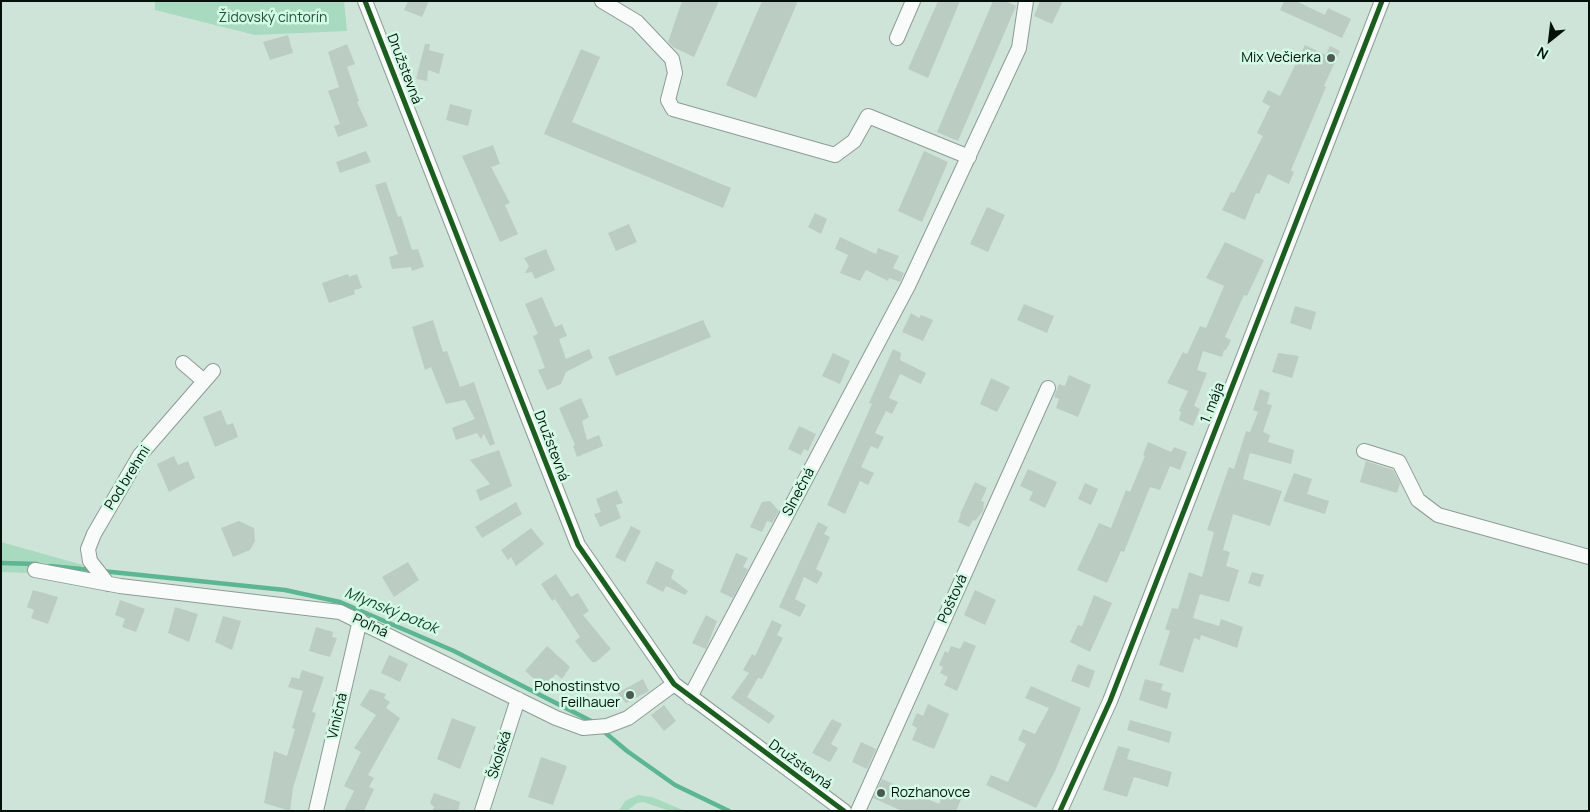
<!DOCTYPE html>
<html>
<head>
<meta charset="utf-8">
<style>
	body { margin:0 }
	#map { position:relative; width:1590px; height:812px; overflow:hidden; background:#cfe4d9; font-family:Manrope,sans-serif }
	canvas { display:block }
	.frame { position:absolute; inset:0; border:2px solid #04110a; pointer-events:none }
	.north { position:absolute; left:1525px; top:15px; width:50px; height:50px; -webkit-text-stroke:4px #d3fae5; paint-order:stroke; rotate:209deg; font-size:14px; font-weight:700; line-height:20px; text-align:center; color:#04110a }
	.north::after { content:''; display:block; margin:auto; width:18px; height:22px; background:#04110a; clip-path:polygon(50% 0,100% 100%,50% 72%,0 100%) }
</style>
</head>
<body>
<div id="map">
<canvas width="1590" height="812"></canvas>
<div class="frame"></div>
<div class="north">N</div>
</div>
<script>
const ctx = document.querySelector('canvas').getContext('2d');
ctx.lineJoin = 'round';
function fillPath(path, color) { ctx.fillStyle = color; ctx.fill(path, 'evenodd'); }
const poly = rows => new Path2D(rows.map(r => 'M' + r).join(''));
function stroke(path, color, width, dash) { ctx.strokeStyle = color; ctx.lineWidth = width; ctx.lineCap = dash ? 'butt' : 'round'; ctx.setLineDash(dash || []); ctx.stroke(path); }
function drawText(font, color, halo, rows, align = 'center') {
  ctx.font = font + ' Manrope,sans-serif'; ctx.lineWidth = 5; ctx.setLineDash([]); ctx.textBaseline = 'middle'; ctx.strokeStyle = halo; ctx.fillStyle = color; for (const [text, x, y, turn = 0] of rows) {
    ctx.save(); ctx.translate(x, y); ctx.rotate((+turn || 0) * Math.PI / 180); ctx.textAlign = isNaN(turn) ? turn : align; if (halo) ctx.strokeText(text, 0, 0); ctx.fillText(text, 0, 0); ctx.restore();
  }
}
fillPath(poly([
	[155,1,344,1,347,31,255,35,155,10],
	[1,542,83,565,74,575,1,572],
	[638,795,652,797,685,811,670,811,643,802,637,803,627,811,619,811,625,801]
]), '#a8dac0');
stroke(poly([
	[1,563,37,564],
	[50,566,92,570],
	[102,571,285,590,340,602,454,651,595,723],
	[602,730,627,751,675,785,729,811]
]), '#5bb691', 4.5);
fillPath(poly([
	[408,1,429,1,422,17,404,10],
	[682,1,719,1,694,57,673,47,668,42],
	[762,1,798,1,756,98,726,85],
	[938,1,960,1,928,78,908,69],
	[993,1,1006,1,1016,6,958,141,937,132],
	[1040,1,1063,1,1052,24,1034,16],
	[1284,1,1296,1,1325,15,1328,8,1351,19,1342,38,1280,10],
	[288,35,293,53,270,60,263,42],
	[347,44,355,64,347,67,359,101,357,102,368,126,338,137,334,126,340,124,328,91,339,87,328,52],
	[425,44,430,44,429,50,444,54,439,74,428,70,427,81,416,79],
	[1305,45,1326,55,1330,46,1340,51,1324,86,1326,87,1291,170,1294,172,1289,184,1268,174,1259,194,1256,193,1245,220,1222,210,1231,192,1234,193,1263,136,1257,133,1270,106,1262,102,1268,90,1280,96],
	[581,49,600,57,572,122,731,188,723,208,544,134],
	[450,104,472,110,468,126,446,120],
	[493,145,500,164,491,167,510,203,505,205,518,234,500,242,462,156],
	[366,151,371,162,340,173,336,162],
	[924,151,948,162,922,222,898,211],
	[386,182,398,217,401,216,412,250,418,249,424,267,412,271,411,267,392,269,389,257,398,254,375,185],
	[987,207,1005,215,988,252,970,244],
	[815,213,827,219,821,234,808,227],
	[629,224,637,242,616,251,608,233],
	[840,237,876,254,878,248,899,256,893,268,904,273,900,282,889,278,888,281,866,270,860,281,840,273,848,255,835,249],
	[1225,242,1264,260,1247,296,1244,295,1225,337,1231,340,1226,350,1224,350,1222,357,1203,351,1197,370,1207,373,1194,406,1200,409,1193,426,1179,420,1181,412,1179,411,1188,391,1167,383,1183,352,1187,354,1200,326,1206,328,1224,286,1206,278],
	[546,249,555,270,535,279,532,272,525,273,529,266,524,258],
	[348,274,349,277,357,274,362,288,354,290,355,294,329,303,322,283],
	[542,297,555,327,562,324,567,336,559,339,566,359,589,349,593,358,566,372,561,384,547,390,538,370,545,368,533,336,538,334,525,304],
	[1024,304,1054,316,1047,333,1017,320],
	[1295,306,1316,312,1311,330,1290,323],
	[911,313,919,318,921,315,933,320,923,341,902,332],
	[433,320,443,352,447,351,460,387,474,382,495,444,490,446,484,434,481,439,477,433,456,440,452,428,475,419,465,400,446,404,431,367,425,370,412,327],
	[703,320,711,337,616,376,608,357],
	[893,349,901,353,900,360,926,373,921,384,900,374,889,398,898,402,892,414,886,411,875,433,884,437,878,449,871,446,861,467,874,473,868,485,860,481,845,514,827,505,872,404,869,403],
	[833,353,850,361,840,384,822,376],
	[1278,353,1299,356,1292,378,1272,372],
	[1069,375,1091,385,1078,417,1056,408,1059,399,1054,397,1059,384,1065,386],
	[991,378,1010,387,997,412,980,404],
	[1260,389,1270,393,1267,404,1272,405,1263,432,1270,435,1268,442,1294,450,1291,464,1250,453,1243,479,1282,491,1270,526,1233,514,1223,550,1230,552,1226,566,1239,570,1229,602,1200,594,1193,618,1219,626,1221,619,1243,627,1237,648,1201,635,1200,640,1194,638,1183,673,1159,665,1170,631,1165,629,1172,608,1178,609,1189,572,1202,577,1214,532,1207,530,1229,467,1234,469,1246,431,1250,432,1258,412,1253,410],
	[581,398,589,417,582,421,587,440,599,435,603,446,577,457,573,446,575,445,559,408],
	[221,410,227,425,233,423,238,437,215,447,203,417],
	[799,426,816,434,808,451,804,449,801,455,788,449],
	[1148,442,1171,452,1174,447,1187,452,1180,470,1170,466,1160,490,1150,487,1124,552,1121,551,1107,583,1077,570,1099,523,1111,528,1126,490,1130,492,1145,456,1143,455],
	[499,450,512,486,480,501,476,490,490,484,470,460],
	[174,456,178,465,188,461,195,478,169,492,157,464],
	[1366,461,1393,470,1400,483,1397,493,1360,482],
	[1028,469,1057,482,1045,508,1029,500,1033,492,1020,486],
	[1294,473,1312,479,1307,494,1329,501,1325,514,1283,501],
	[975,482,987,488,981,501,984,502,983,511,975,521,973,520,969,527,958,522,961,514,960,514],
	[1085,483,1098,489,1091,505,1078,499],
	[617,490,623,503,616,505,621,518,600,527,594,514,601,512,596,499],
	[770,501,779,511,772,523,767,521,762,532,750,527,762,502],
	[516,502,522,514,482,538,475,527],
	[239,521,254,528,255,541,250,550,233,557,221,528],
	[818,522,828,527,824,534,830,537,816,569,823,573,817,584,804,577,795,599,806,605,800,617,779,607],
	[631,526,641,531,625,562,615,557],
	[531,528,544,544,516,566,511,557,508,560,501,550],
	[736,553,748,558,743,567,748,569,733,598,720,592],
	[656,561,674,570,671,578,688,591,685,595,666,586,663,592,646,583],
	[408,562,419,580,394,597,382,577],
	[1252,572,1264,575,1260,587,1248,583],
	[556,574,571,597,578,593,589,611,583,615,611,649,596,662,592,662,575,641,580,637,555,599,552,601,541,584],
	[33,590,58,597,48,624,31,618,34,610,27,607],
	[975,590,996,600,985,625,964,615],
	[1094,595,1112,603,1090,652,1070,642,1078,625,1082,626],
	[120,600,145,609,136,632,122,627,125,619,115,615],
	[175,607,198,614,189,642,168,633],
	[706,615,717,621,706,649,692,643],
	[223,616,241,621,232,650,215,642],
	[772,620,782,625,777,635,783,638,762,679,758,678,747,697,775,716,769,724,731,698,749,673,743,670,752,654,755,656],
	[316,627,333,632,332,637,337,638,330,657,309,651],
	[964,641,976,646,957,691,944,685,948,677,940,673,943,667,939,665,945,651,948,653,951,646,960,649],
	[547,646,570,667,562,679,556,674,544,687,525,671],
	[389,655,408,664,400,682,381,673],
	[1078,664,1095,671,1089,688,1071,681],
	[302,670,324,677,312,712,316,713,293,788,290,811,264,803,274,751,287,756,295,729,292,728,303,691,288,687,292,677,299,679],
	[643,679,649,691,626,703,617,693],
	[1145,679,1163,684,1161,690,1171,693,1167,709,1139,700],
	[1031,686,1081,708,1055,771,1036,808,986,785,991,775,1008,782,1026,744,1018,740,1023,729,1035,734,1049,708,1025,698],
	[370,689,386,694,384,698,390,702,386,708,400,718,368,775,374,778,369,787,374,789,364,811,344,811,354,791,344,786,361,752,354,748,376,715,360,705],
	[928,704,949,714,934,749,912,740,917,728,912,725,914,719,917,713,923,716],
	[664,705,676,721,664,731,651,715],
	[452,718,476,727,460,769,437,759],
	[832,719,842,724,831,744,838,748,830,762,812,753],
	[1130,720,1172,732,1169,743,1127,730],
	[861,742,876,749,867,769,852,762],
	[1118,746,1130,749,1127,759,1172,772,1168,787,1134,777,1127,797,1103,790],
	[541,757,567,766,553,805,528,797],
	[882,779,939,804,945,790,962,797,956,811,902,811,873,798],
	[434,793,460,802,458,811,432,811,434,807,430,803]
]), '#bbccc3');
const minor = poly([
	[365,1,578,545,674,684,844,811],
	[602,1,637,22,672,59,675,73,668,100,673,109,835,155,854,141,868,116,969,157],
	[897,38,913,1],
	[183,363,204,381],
	[1364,451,1399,462,1418,500,1438,515,1589,557],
	[35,570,120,586,340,612,556,718,583,728,607,726,628,718,674,684],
	[108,584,90,561,88,549,94,534,140,455,213,371],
	[690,697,908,286,1019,48,1026,1],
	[316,811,360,620],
	[482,811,518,699],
	[858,811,1048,388],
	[1060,811,1110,701,1382,1]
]);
stroke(minor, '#8c9c94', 16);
stroke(minor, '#f8fbf9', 14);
stroke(poly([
	[365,1,578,545,674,684,844,811],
	[1060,811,1110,701,1382,1]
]), '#1b5e20', 5);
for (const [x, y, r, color] of [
	[1331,58,5,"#4b5b52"],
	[630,695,5,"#4b5b52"],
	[881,793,5,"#4b5b52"]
]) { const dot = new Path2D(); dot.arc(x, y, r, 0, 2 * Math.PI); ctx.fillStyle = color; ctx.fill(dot); stroke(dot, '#d3fae5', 2); }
drawText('14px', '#22513b', '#d3fae5', [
	["Židovský cintorín",273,18]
]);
drawText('14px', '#04110a', '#d3fae5', [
	["Mix Večierka",1321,58],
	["Pohostinstvo",620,687],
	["Feilhauer",620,703],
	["Rozhanovce",891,793,"left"]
], 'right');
drawText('14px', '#04110a', '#d3fae5', [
	["Družstevná",404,69,69],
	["1. mája",1213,403,-69],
	["Družstevná",551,446,69],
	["Pod brehmi",128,478,-58],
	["Slnečná",799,492,-62],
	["Poštová",953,599,-66],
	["Poľná",370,626,25],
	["Viničná",338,716,-77],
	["Školská",500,755,-73],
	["Družstevná",800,765,36]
]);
drawText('italic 15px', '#0f3f2b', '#d3fae5', [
	["Mlynský potok",391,611,22]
]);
</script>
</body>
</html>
